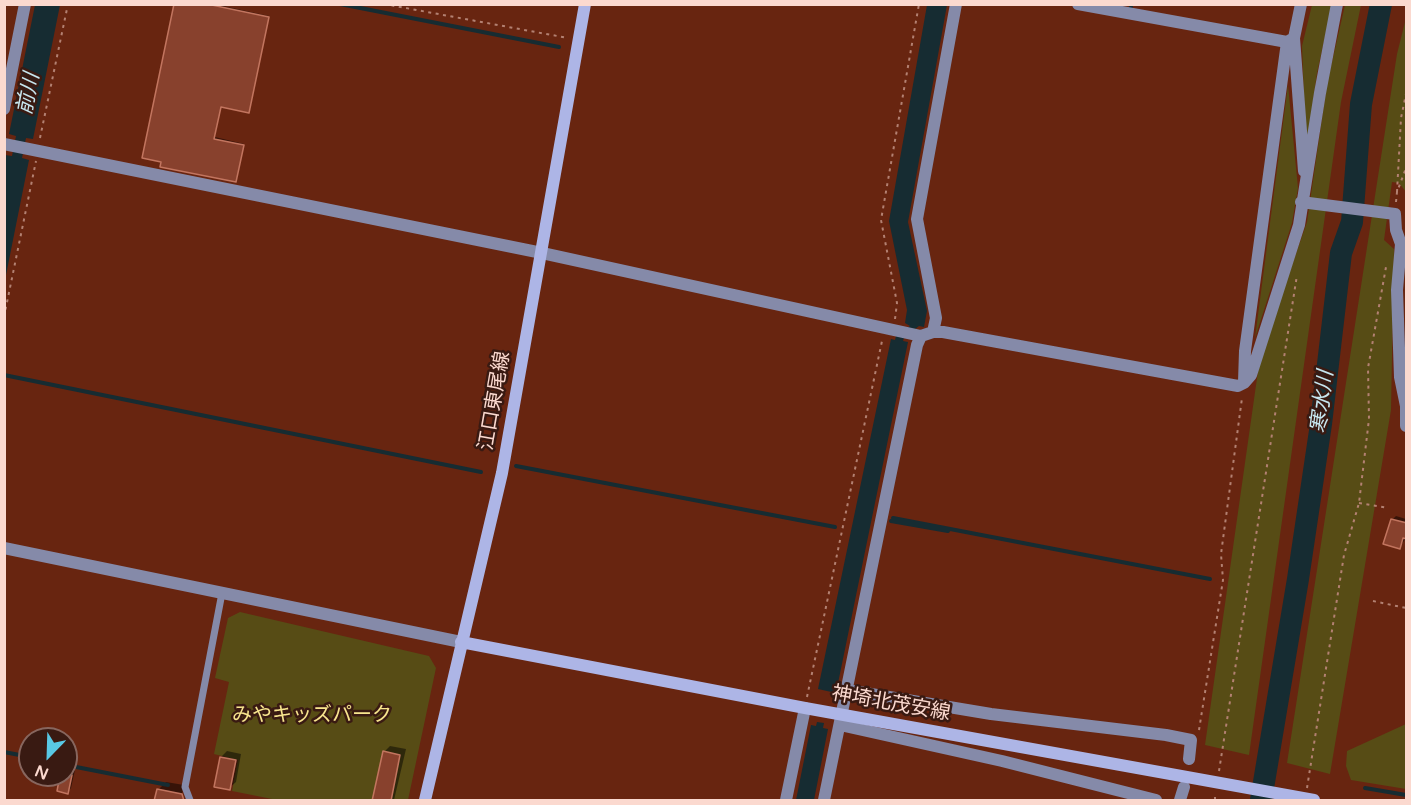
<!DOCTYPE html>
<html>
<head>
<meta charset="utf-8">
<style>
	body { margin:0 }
	#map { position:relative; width:1411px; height:805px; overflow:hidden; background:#682510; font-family:"Varela Round",sans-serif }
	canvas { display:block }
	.frame { position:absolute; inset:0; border:6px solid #fbd9cf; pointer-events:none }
	.north { position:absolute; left:18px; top:727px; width:60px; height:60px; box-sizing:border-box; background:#391a12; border:2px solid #87665e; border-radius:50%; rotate:203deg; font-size:16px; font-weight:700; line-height:24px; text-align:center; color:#fbd9cf }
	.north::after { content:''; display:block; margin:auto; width:21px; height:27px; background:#59c8e4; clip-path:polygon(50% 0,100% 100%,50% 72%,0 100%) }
</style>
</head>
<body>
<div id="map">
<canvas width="1411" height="805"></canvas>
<div class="frame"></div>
<div class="north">N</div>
</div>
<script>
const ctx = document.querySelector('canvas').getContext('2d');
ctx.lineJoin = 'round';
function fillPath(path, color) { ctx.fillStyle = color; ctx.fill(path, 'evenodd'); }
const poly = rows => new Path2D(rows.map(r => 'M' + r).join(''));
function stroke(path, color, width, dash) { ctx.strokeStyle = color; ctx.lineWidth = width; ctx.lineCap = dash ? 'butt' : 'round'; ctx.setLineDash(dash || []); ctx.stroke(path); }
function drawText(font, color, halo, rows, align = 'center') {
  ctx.font = font + ' "Varela Round","Noto Sans JP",sans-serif'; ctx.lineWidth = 5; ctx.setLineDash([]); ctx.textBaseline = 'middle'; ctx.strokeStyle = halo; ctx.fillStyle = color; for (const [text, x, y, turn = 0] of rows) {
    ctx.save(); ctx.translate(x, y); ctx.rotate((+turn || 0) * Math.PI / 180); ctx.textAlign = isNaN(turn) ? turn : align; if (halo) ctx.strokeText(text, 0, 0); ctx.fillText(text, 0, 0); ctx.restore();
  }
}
fillPath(poly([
	[1312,5,1332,5,1317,73,1306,151,1302,46],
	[1345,5,1361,5,1341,102,1249,755,1205,745,1260,357,1307,222,1327,84],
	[1406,18,1406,192,1399,183,1392,182,1384,240,1394,249,1391,410,1330,774,1287,763,1397,54],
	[1288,85,1298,188,1292,223,1255,338],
	[240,612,429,656,436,668,408,800,277,800,232,791,238,760,214,754,229,682,215,678,228,618],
	[1406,724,1406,789,1351,780,1346,766,1347,751]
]), '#574c15');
fillPath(poly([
	[35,5,60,5,33,139,26,138,22,158,29,160,5,280,5,155,12,156,16,136,9,134],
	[927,5,947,5,908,222,927,311,924,327,919,326,904,338,903,341,908,342,836,693,818,689,891,339,895,340,896,336,910,326,905,323,907,310,889,221],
	[817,722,824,723,823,728,828,729,814,800,796,800,811,725,816,726]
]), '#162c32');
fillPath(poly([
	[176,4,214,4,269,16,250,110,249,111,221,105,215,137,244,144,237,179,162,166],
	[1396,516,1406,519,1406,538,1399,548,1392,520],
	[390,746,406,749,394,800,374,800,384,752],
	[227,751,241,754,236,782,229,788,221,757],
	[66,769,75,770,71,788,67,792,62,775,66,775],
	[166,782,184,785,181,798,158,790]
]), '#0007');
stroke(poly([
	[340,4,559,47],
	[1131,7,1131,4],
	[4,375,481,472],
	[516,466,835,527],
	[893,518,1210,579],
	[891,521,948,531],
	[4,752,30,757],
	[66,765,168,785],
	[1365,788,1406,795]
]), '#162c32', 4);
stroke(poly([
	[1261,800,1298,579,1321,424,1341,253,1352,222,1361,104,1381,4]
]), '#162c32', 22);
const building = poly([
	[174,4,207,4,269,17,249,113,221,107,214,139,244,145,236,182,160,167,161,162,142,158,174,4],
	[1391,519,1407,523,1407,539,1403,538,1400,549,1383,544,1391,519],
	[383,751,400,755,391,801,372,801,383,751],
	[220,757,236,760,230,790,214,787,220,757],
	[60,775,72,775,68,794,57,791,60,775],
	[157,789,182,794,184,801,154,801,157,789]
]);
fillPath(building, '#88412d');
stroke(building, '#c2755f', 1.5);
stroke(poly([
	[384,4,568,38],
	[40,138,68,4],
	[1397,192,1401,118,1406,94],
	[1396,202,1397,192,1406,168],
	[4,317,36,161],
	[895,319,897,303,881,220,919,4],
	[1359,503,1388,508],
	[1373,601,1406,608],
	[807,697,882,341],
	[1199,730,1223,580,1221,554,1242,398],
	[1219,771,1297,275],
	[1307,788,1344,555,1359,503,1369,419,1368,368,1386,267],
	[1215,800,1215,794]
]), '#b38172', 2, [3, 4.5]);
stroke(poly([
	[190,800,185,787,222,593]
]), '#858aa9', 7);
stroke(poly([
	[1078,4,1287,42],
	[1294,38,1304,171],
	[4,109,25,4],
	[4,144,542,253,921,336,933,332,943,332,1238,386,1244,383,1251,375,1299,225,1320,93,1337,4],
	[1301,202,1395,214,1396,230,1401,244,1397,290,1400,377,1406,406],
	[933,332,936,318,917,219,956,4],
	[1244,382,1245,351,1287,42,1294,38,1301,4],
	[1406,403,1406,426],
	[847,690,991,714,1166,735,1191,740,1189,759],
	[840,725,1002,761,1156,800],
	[786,800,805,708],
	[824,800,917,345,921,336],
	[1180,800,1184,787]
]), '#858aa9', 12);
stroke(poly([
	[4,548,461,642]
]), '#858aa9', 12);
stroke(poly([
	[461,642,805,708,1314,800],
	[425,800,502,473,585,4]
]), '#adb5e6', 12);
drawText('20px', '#fbd9cf', '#391a12', [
	["江口東尾線",495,401,-80],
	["神埼北茂安線",891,704,10]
]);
drawText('20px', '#f8e58e', '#391a12', [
	["みやキッズパーク",312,716]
]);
drawText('italic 21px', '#c7e7f0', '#391a12', [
	["前川",29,94,-79],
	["寒水川",1323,402,-83]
]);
</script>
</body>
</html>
